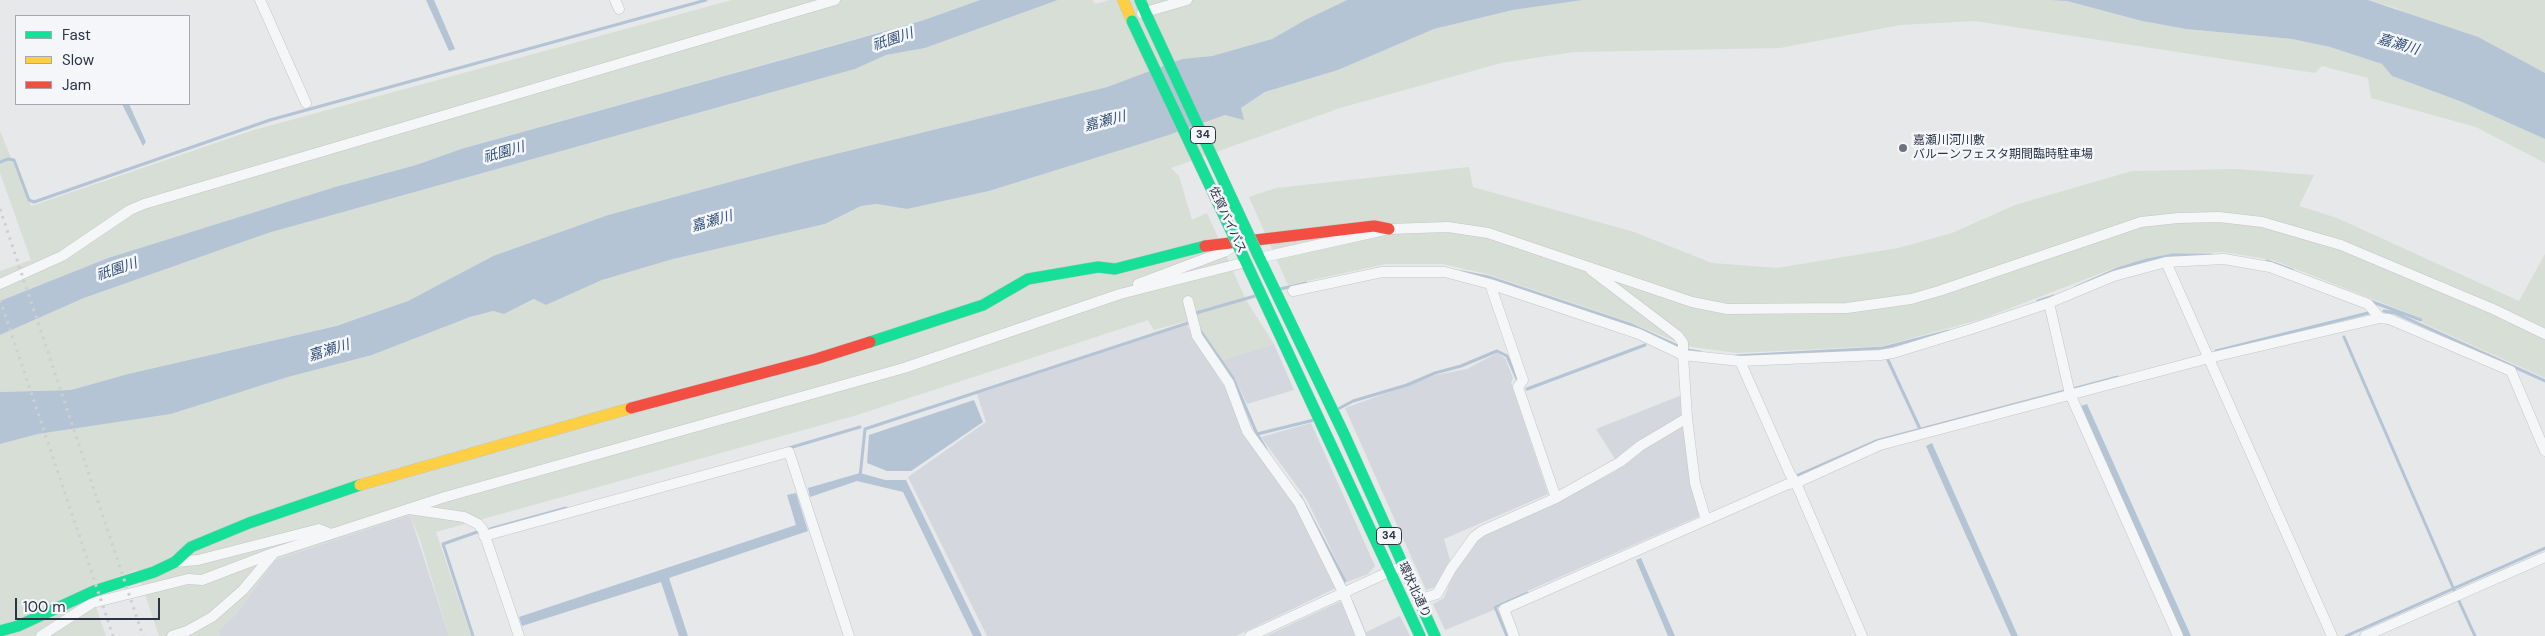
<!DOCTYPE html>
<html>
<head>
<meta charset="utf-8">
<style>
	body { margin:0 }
	#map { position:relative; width:2545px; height:636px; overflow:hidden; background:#e6e8ea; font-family:"DM Sans",sans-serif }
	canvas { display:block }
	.legend { position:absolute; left:15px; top:15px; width:175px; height:90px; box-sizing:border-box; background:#f4f6f9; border:1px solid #a4a8b1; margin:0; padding:6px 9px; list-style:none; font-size:15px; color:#2b3445 }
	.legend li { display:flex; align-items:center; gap:10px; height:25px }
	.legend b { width:25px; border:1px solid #a4a8b1 }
	.scale { position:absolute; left:15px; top:598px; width:145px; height:22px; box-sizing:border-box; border:2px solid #2b3445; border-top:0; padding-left:6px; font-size:15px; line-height:18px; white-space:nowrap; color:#2b3445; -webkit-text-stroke:4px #f4f6f9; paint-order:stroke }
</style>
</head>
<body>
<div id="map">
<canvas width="2545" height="636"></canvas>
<ul class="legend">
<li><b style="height:6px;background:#16e098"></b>Fast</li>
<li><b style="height:6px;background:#ffcf43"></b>Slow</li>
<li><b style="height:6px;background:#f24e42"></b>Jam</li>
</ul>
<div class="scale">100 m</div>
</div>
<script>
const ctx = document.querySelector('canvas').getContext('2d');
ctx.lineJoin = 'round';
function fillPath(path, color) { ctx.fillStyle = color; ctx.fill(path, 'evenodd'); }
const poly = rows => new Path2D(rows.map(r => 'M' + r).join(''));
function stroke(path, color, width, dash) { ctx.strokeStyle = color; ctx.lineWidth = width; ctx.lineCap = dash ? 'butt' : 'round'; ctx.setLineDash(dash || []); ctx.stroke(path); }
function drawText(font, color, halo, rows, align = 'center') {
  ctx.font = font + ' "DM Sans","Noto Sans JP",sans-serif'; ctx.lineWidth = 5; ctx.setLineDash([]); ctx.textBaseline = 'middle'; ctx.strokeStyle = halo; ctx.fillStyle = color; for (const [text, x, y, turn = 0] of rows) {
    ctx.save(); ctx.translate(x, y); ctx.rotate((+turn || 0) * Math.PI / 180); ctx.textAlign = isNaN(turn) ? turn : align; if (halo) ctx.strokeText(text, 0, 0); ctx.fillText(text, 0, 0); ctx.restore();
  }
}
fillPath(poly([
	[1187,325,1296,506,1336,588,1236,636,987,636,908,477,986,422,977,394],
	[1274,344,1294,390,1247,404,1234,377,1222,360],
	[1497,353,1505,358,1513,378,1511,383,1548,494,1444,539,1450,560,1435,587,1426,590,1345,408,1436,375,1467,369],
	[1682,395,1702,515,1493,606,1494,610,1445,630,1433,604,1444,598,1453,574,1482,535,1550,505,1616,471,1615,459,1596,429],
	[1311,423,1375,566,1368,574,1347,582,1307,500,1261,437],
	[410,515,449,636,220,636,218,631,237,613,275,560],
	[1353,600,1366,632,1400,616,1410,636,1266,636,1339,602]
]), '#d4d7dd');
fillPath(poly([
	[732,0,980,0,924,20,461,149,416,165,335,187,108,258,0,301,0,271,31,260,0,173,0,131,31,206,254,130],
	[1058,0,1092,0,1096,4,1109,0,1347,0,1305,20,1272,39,1212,56,1182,59,1107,87,807,161,608,215,493,256,408,301,335,326,128,374,71,390,0,392,0,335,84,298,268,233,855,69,886,55,925,48],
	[1583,0,2049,0,2067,1,2142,21,2186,29,2292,39,2330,47,2382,64,2392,76,2462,102,2545,139,2545,163,2476,127,2371,98,2368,78,2322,66,2315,73,1975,21,1900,25,1780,48,1574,52,1501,63,1340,108,1171,168,1179,176,1192,220,1207,213,1246,300,1274,344,1222,360,1202,330,1187,321,1154,330,1148,320,854,416,436,532,471,636,449,636,420,540,410,515,275,560,237,613,218,631,220,636,159,636,137,570,89,587,106,636,0,636,0,444,38,434,171,414,288,377,372,355,470,317,493,311,504,314,535,299,546,305,602,280,673,259,825,224,861,206,877,204,907,209,989,191,1166,136,1225,115,1243,119,1241,108,1265,92,1338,70,1434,29,1513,10],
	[2368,0,2545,0,2545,73,2395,8],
	[1469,167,1473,187,1634,232,1712,263,1777,268,1898,248,1952,233,2015,205,2132,171,2236,169,2314,175,2299,206,2337,218,2519,301,2545,254,2545,378,2423,323,2423,319,2273,260,2224,252,2171,254,2149,258,2117,267,1982,319,1883,346,1736,353,1686,346,1630,322,1487,274,1443,264,1386,264,1288,285,1249,197,1276,188]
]), '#d6ded6');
fillPath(poly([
	[426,0,434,0,455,49,449,51],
	[980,0,1058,0,925,48,886,55,855,69,268,233,84,298,0,335,0,301,108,258,335,187,416,165,461,149,836,45,924,20],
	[1347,0,1583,0,1513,10,1434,29,1338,70,1265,92,1241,108,1244,120,1225,115,1166,136,989,191,907,209,877,204,861,206,825,224,673,259,602,280,546,305,534,299,504,314,493,311,470,317,372,355,288,377,171,414,38,434,0,444,0,392,71,390,128,374,336,326,408,301,493,256,608,215,807,161,1107,87,1182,59,1212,56,1272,39,1305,20],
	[2049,0,2368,0,2478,37,2545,73,2545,139,2462,102,2392,76,2382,64,2330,47,2292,39,2186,29,2142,21,2067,1],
	[122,104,129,104,146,142,143,146],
	[974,400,983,422,911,471,887,471,867,463,869,435],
	[2087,404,2191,636,2183,636,2081,406],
	[1932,443,2018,636,2011,636,1926,446],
	[860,473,885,480,906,480,982,636,973,636,903,492,857,481,810,497,808,488],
	[796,493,808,531,669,578,688,636,679,636,661,582,522,626,519,617,796,525,787,495],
	[1641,558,1675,636,1668,636,1636,560]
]), '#b4c4d5');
stroke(poly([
	[0,162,8,159,14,160,29,200,34,202,270,120,706,0],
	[2267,261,2292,270],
	[1462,272,1488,277,1632,325,1680,347],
	[2076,287,2117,269,2147,260,2173,255,2212,255],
	[1280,289,1306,283],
	[2038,301,2054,296],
	[2370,301,2421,320],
	[2384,311,2395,313,2545,381],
	[1196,315,1196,313,1255,296],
	[1200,330,1233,378,1257,434,1266,449],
	[2344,337,2455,592],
	[1686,350,1700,352],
	[2216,351,2368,313],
	[1736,356,1883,348,1949,331],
	[1888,360,1920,429],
	[1527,389,1645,345],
	[1338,409,1353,401,1407,385,1435,373,1461,366,1497,351,1507,356,1517,379],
	[1257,434,1314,420],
	[789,448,860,427],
	[1796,476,1876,441,2118,377],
	[860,477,865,429,1191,322],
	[1300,496,1345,581],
	[490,529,566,508],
	[2459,601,2475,636],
	[473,636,443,544,480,531],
	[1507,636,1495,607,1527,593],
	[2346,636,2545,548]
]), '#b4c4d5', 3);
const street = poly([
	[260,0,306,103],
	[615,0,619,9],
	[1142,13,1187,0],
	[1259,258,1389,229,1448,227,1488,233,1692,302,1727,309,1847,308,1911,299,1939,291,2141,222,2178,218,2219,217,2262,222,2341,245,2493,309,2545,334],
	[2166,262,2224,259,2270,267,2368,304,2380,318],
	[0,284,62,256,130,210,144,204,835,0],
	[1138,284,1226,251,1238,243],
	[1490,284,1523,380,1518,387,1556,498],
	[1293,291,1382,272,1445,272,1490,284,1639,334,1683,355,1683,343,1678,336,1591,270],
	[1188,301,1197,336,1229,383,1247,431,1299,503,1343,592,1361,636],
	[2049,303,2070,394,2178,636],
	[1740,361,1880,355,1893,353,1971,329,2049,303,2114,276,2166,262,2332,636],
	[409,509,464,517,478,524,483,530,519,636],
	[484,536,789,452,849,636],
	[175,562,198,560,319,529,331,534],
	[1418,600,1437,594,1451,569,1474,537,1482,531,1556,498,1620,462,1640,446,1687,418],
	[41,636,92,603,188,579,202,580,273,553,445,497,904,368,1120,294,1246,262],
	[172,636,187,631,212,617,243,590,273,554],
	[1250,636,1395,569],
	[1514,636,1504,609,1788,484,1796,483,1790,474,1740,361,1683,355,1687,418,1695,483,1706,520],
	[1862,636,1796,483,1880,445,2209,358,2380,318,2389,319,2511,371,2545,451],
	[2365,636,2545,557]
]);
const fast = poly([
	[1140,0,1147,16],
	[1258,255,1344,434,1435,636],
	[1244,258,1420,636],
	[870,342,983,305,1028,279,1098,267,1115,269,1205,246],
	[0,631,18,626,94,591,154,572,175,562,191,547,249,523,360,485]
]);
const slow = poly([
	[1123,0,1132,21],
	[360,485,631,408]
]);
const jam = poly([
	[1205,246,1374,226,1389,229],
	[631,408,816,359,870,342]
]);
stroke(street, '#c4c6c8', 11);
stroke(fast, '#c4c6c8', 12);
stroke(slow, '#c4c6c8', 12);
stroke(jam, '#c4c6c8', 12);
stroke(street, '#f5f6f7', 10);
stroke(fast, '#16e098', 11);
stroke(slow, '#ffcf43', 11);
stroke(jam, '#f24e42', 11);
stroke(poly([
	[0,209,143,636],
	[0,300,113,636]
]), '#cecfd2', 3, [2.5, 5]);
const fastBridge = poly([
	[1147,16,1258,255],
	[1132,21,1244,258]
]);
stroke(fastBridge, '#b8bbbf', 12, []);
stroke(fastBridge, '#16e098', 11);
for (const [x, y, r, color] of [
	[1903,148,5,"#6c737f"]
]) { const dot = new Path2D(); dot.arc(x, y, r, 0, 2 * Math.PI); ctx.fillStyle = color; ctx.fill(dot); stroke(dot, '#f4f6f9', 2); }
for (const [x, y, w] of [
	[1203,135,25],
	[1389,536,25]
]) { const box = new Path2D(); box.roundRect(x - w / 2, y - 8.5, w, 17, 4); ctx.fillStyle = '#f4f6f9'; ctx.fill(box); stroke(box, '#2b3445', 1); }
drawText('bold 11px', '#2b3445', null, [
	["34",1203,135],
	["34",1389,536]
]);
drawText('12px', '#2b3445', '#f4f6f9', [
	["嘉瀬川河川敷",1913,141],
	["バルーンフェスタ期間臨時駐車場",1913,155]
], 'left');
drawText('12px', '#2b3445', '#f4f6f9', [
	["佐賀バイパス",1227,220,65],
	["環状北通り",1414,590,65]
]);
drawText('italic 14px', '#34527a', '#f4f6f9', [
	["祇園川",893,40,-19],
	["嘉瀬川",2398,45,16],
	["嘉瀬川",1105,122,-14],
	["祇園川",504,153,-16],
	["嘉瀬川",712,222,-16],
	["祇園川",117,270,-19],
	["嘉瀬川",329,351,-17]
]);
</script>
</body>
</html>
